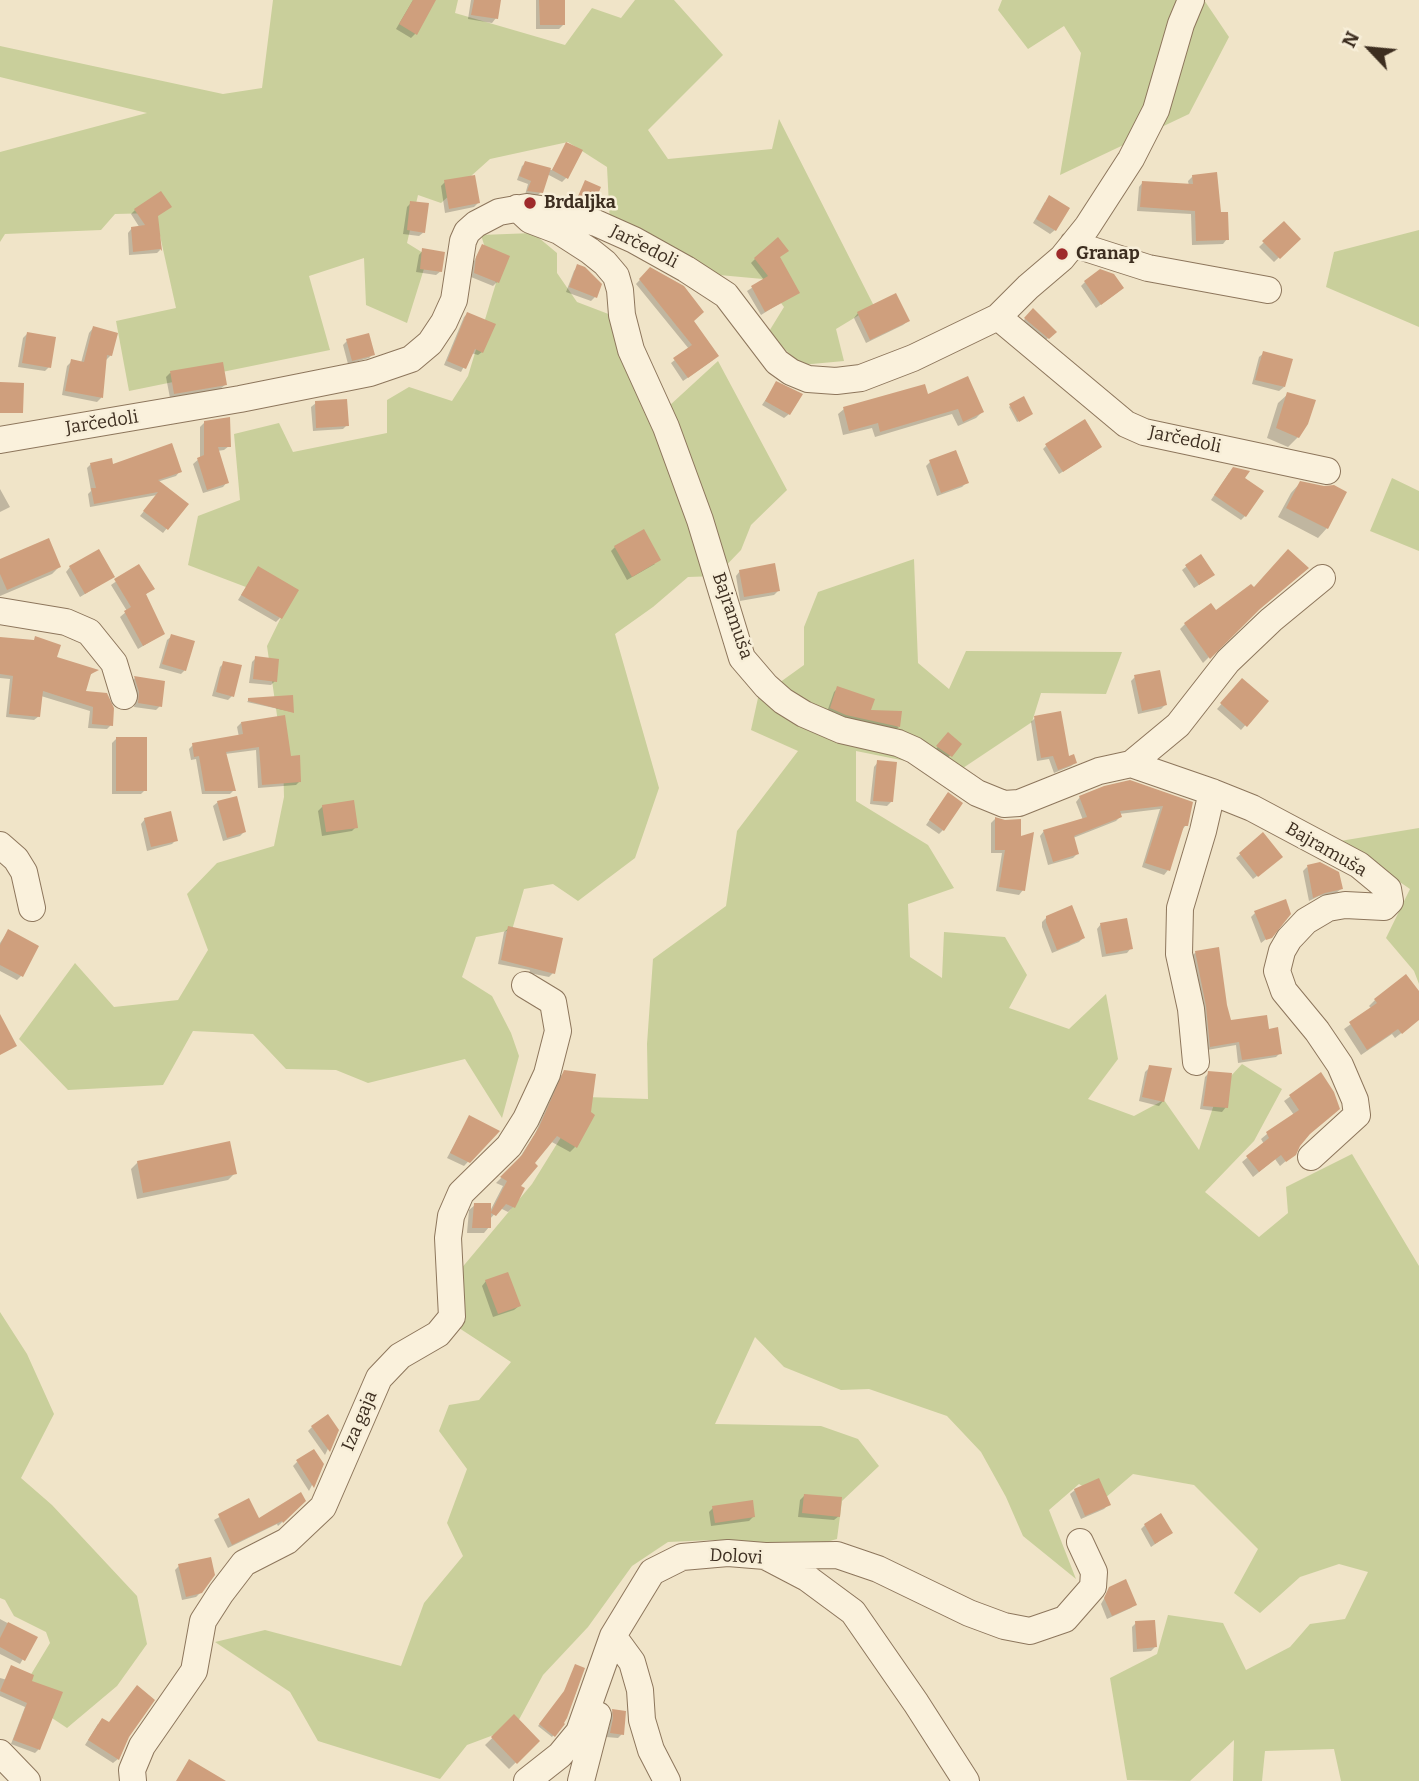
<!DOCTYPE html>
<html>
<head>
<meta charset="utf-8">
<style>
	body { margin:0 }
	#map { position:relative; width:1419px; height:1781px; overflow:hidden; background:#f0e4c8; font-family:Bitter,serif }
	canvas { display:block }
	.north { position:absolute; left:1335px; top:14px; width:70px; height:70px; -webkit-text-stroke:5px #f7eed8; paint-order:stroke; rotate:296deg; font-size:19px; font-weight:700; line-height:28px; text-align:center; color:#3d2e20 }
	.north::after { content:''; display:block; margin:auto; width:24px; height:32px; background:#3d2e20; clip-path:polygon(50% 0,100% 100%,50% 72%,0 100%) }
</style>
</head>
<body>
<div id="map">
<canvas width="1419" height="1781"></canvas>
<div class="north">N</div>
</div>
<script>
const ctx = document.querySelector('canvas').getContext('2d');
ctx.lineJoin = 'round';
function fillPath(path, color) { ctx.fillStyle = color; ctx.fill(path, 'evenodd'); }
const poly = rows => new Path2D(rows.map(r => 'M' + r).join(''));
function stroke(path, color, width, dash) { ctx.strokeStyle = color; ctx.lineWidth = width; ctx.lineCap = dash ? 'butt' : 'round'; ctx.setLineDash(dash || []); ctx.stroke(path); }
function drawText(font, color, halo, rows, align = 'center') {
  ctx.font = font + ' Bitter,serif'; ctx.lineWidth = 5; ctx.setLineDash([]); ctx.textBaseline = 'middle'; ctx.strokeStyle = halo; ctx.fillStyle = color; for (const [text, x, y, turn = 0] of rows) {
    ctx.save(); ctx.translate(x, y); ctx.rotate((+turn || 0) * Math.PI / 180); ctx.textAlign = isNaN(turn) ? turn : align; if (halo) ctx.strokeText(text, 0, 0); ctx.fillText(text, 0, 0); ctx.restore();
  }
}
fillPath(poly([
	[273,0,458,0,455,13,565,45,592,8,621,18,635,0,674,0,723,55,648,130,668,159,772,149,779,119,874,306,836,329,844,361,801,365,768,333,784,307,763,279,708,274,610,224,607,167,568,142,490,159,441,203,418,195,407,243,428,256,407,323,366,305,364,258,309,276,330,350,129,391,116,321,176,308,155,213,115,214,101,230,5,234,0,242,0,152,147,113,0,77,0,46,223,94,262,88],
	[1002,0,1204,0,1229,37,1189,114,1060,175,1081,53,1064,26,1028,49,998,10],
	[1419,230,1419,327,1326,287,1334,252],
	[533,233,557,253,557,273,577,302,632,323,657,417,718,361,787,490,751,525,741,550,716,576,688,577,653,607,615,634,659,788,635,858,578,901,553,884,524,889,512,930,476,937,462,977,492,996,511,1033,519,1056,502,1118,465,1059,368,1083,336,1070,286,1069,253,1034,193,1031,163,1085,68,1090,19,1039,75,963,114,1007,178,1000,208,950,187,894,217,863,274,846,284,797,283,757,267,646,288,603,188,565,198,516,240,500,234,434,279,423,293,452,387,433,387,400,409,387,452,401,468,376,496,283,481,235],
	[1392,478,1419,491,1419,551,1370,531],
	[914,559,918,663,949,689,966,651,1122,652,1106,694,1041,693,1032,722,951,776,911,762,856,751,856,801,928,845,954,888,908,904,910,957,942,978,944,932,1005,937,1027,975,1009,1008,1069,1029,1106,994,1118,1059,1088,1099,1134,1116,1164,1100,1199,1150,1219,1089,1242,1064,1282,1089,1254,1141,1205,1192,1259,1237,1288,1213,1286,1187,1352,1154,1419,1266,1419,1781,1341,1781,1334,1749,1265,1751,1262,1781,1233,1781,1234,1740,1190,1781,1127,1780,1110,1678,1157,1654,1168,1615,1223,1623,1246,1670,1290,1647,1310,1624,1345,1619,1368,1572,1339,1564,1300,1577,1260,1613,1234,1593,1258,1549,1194,1485,1133,1474,1104,1499,1079,1484,1049,1510,1076,1579,1023,1536,1006,1497,981,1452,947,1416,869,1389,841,1390,784,1367,755,1337,715,1424,821,1426,858,1439,879,1466,842,1501,837,1539,783,1554,713,1540,668,1542,632,1566,588,1627,543,1675,515,1727,467,1745,440,1779,318,1741,290,1692,215,1642,265,1630,401,1666,424,1603,463,1556,447,1523,467,1469,439,1431,449,1405,479,1400,511,1362,459,1328,460,1270,532,1184,586,1097,648,1099,647,1044,653,959,726,906,737,831,798,751,751,730,758,698,804,665,804,627,818,592],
	[1419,828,1419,984,1414,971,1386,938,1410,889,1340,841],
	[0,1312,27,1354,54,1414,21,1478,52,1505,137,1596,147,1644,117,1686,67,1728,37,1708,27,1681,50,1643,46,1632,14,1616,5,1600,0,1598]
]), '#c9cf9b');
fillPath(poly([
	[413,0,429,0,415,34,411,38,396,29],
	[471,0,499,0,496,18,492,23,468,19],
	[536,0,563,0,564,24,559,29,536,29],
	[567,144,567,177,562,182,547,174,541,192,537,196,525,195,528,184,517,180,522,166,526,163,552,170],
	[1193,176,1220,214,1227,239,1223,244,1192,245,1191,214,1137,211,1139,187,1143,182,1189,186,1188,181],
	[445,182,478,203,474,207,445,213,441,186],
	[586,182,591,205,587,209,573,205],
	[1045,202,1055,230,1050,234,1033,223],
	[411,203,424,232,419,236,403,234,407,207],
	[135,210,157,217,160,250,157,253,129,255,128,233,132,228,140,228,131,214],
	[1284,223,1298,239,1274,262,1259,247],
	[482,246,497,282,493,286,471,277,473,263],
	[423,250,441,271,436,275,416,272,419,255],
	[779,258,798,292,761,315,747,291,764,280,751,263,755,259],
	[578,266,595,297,591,301,566,292,574,271],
	[650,269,692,321,713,360,683,381,671,363,689,349,636,284],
	[1085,282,1118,292,1096,308,1081,286],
	[1033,311,1054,332,1044,342,1021,323],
	[858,313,908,321,903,325,866,343,854,318],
	[467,314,482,352,478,355,471,353,461,372,444,365,464,317],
	[93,328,111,355,106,360,101,398,97,402,62,395,67,366,72,361,81,363,89,333],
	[27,334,49,367,45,371,18,367,23,338],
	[347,341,373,354,369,358,348,364,343,345],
	[1264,353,1284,387,1279,391,1252,384,1259,357],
	[170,373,225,385,220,389,170,398,166,377],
	[777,383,789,414,784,418,762,405],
	[1288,394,1298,437,1288,447,1267,438,1278,403],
	[927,396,982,412,976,418,958,426,952,414,875,437,872,428,843,435,838,414,844,409],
	[316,403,347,425,343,429,313,431,311,407],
	[1010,406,1030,415,1017,422,1009,407],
	[204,423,229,446,224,450,217,451,227,482,223,487,203,493,193,464,200,458,200,427],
	[1046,446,1097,450,1059,474,1043,449],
	[930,462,967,482,962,487,937,496,926,466],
	[91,464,180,471,176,476,157,482,186,504,163,533,140,516,157,495,90,507,88,494,91,491,87,468],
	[1229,473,1242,479,1245,516,1241,520,1211,500],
	[1300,483,1327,528,1318,538,1278,517,1291,493],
	[0,489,10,507,0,512],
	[615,547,655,564,627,580,611,551],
	[0,561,59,567,52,574,0,596],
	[138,566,152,589,145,595,163,634,138,649,120,617,127,611,111,585],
	[1187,566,1208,579,1194,588,1182,570],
	[70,567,113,577,80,597,66,572],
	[258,568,280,618,276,622,238,600],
	[740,571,778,591,774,595,740,601,736,576],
	[1216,613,1252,614,1203,663,1180,629,1185,624],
	[172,636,185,670,181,674,159,668,167,640],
	[0,639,95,671,89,676,83,693,111,725,107,729,88,728,90,711,41,696,39,716,34,720,6,717,10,679,0,678],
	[256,658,275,681,271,685,249,683,252,662],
	[224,663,232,696,228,700,212,696,220,667],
	[1135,677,1165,705,1161,709,1138,714,1131,681],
	[135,678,160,706,156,710,134,707,136,697,131,682],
	[1238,685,1266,702,1241,730,1217,709],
	[838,688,868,712,899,727,894,731,841,719,827,712,834,692],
	[249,700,292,712,247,702],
	[1035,718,1068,758,1075,763,1071,766,1054,773,1049,759,1037,761,1031,722],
	[241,723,289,758,300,781,296,785,258,788,256,750,225,754,234,790,230,794,202,794,196,759,191,760,189,749,193,745,239,737,237,727],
	[949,735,960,744,946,760,934,751],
	[117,738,145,790,141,794,112,794,112,743],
	[878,762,891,802,887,806,870,804,874,767],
	[1080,797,1191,803,1186,825,1182,830,1168,870,1164,875,1142,867,1160,809,1119,814,1120,817,1116,821,1073,838,1077,854,1073,858,1048,865,1040,836,1044,831,1083,820,1076,802],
	[944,799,943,830,939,834,926,825],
	[218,802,244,832,240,836,223,841,213,806],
	[323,806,356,827,352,831,322,836,318,811],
	[145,819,176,840,172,844,147,851,141,824],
	[995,819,1023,890,1019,895,996,891,1002,853,991,853,991,823],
	[1262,835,1276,861,1253,879,1236,858],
	[1307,867,1341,889,1336,893,1319,896,1309,901,1303,871],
	[1255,913,1270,936,1261,943,1251,917],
	[1047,917,1083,938,1079,942,1052,953,1042,927,1042,922],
	[1101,924,1131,948,1127,953,1102,957,1097,929],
	[509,928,553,973,549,977,529,973,530,970,498,964,504,932],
	[8,931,21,976,17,980,0,971,0,943],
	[1196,952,1225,1006,1230,1022,1268,1031,1280,1053,1276,1057,1238,1063,1236,1045,1207,1050,1192,956],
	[1419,994,1419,1019,1395,1038,1392,1034,1361,1055,1344,1029,1372,1009,1369,1006,1375,1000],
	[1150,1067,1163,1101,1159,1106,1139,1101,1145,1072],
	[565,1071,575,1147,570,1152,550,1141,518,1186,523,1189,513,1207,508,1212,500,1208,489,1220,489,1227,484,1233,467,1233,469,1210,475,1205,489,1213,503,1186,496,1183,517,1162,535,1134,560,1077],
	[1209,1073,1226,1107,1222,1112,1200,1109,1205,1077],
	[1320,1075,1305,1137,1294,1154,1280,1166,1275,1159,1253,1177,1242,1162,1264,1144,1261,1139,1267,1134,1294,1115,1284,1101],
	[469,1117,497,1131,464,1166,447,1158],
	[138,1162,235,1173,228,1180,137,1199,131,1169],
	[486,1281,519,1306,514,1310,493,1317,482,1286],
	[312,1427,337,1430,325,1455,308,1431],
	[297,1462,322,1465,309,1491,293,1466],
	[1075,1490,1109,1504,1104,1509,1081,1519,1070,1494],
	[804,1496,839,1516,834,1520,798,1517,800,1500],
	[249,1501,258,1520,304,1501,278,1526,277,1524,228,1548,214,1520],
	[713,1508,754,1516,749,1521,711,1526,709,1512],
	[1145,1525,1171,1533,1151,1547,1141,1529],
	[179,1566,201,1592,196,1597,182,1600,175,1570],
	[1110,1588,1135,1604,1131,1608,1107,1619,1101,1604],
	[0,1619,35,1638,20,1664,0,1654],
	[1136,1623,1155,1647,1151,1651,1133,1652,1132,1627],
	[575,1666,563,1724,552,1737,538,1726,563,1695],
	[0,1678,60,1694,39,1749,35,1753,11,1744,25,1707,0,1696],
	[613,1711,622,1734,618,1738,606,1737,610,1724,609,1715],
	[514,1717,538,1741,509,1769,485,1745],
	[98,1724,127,1736,118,1759,113,1763,85,1745]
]), '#0003');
fillPath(poly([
	[413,0,436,0,417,35,399,24],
	[474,0,501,0,498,19,471,15],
	[539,0,565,0,565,25,540,25],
	[566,142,583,150,568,179,552,170],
	[525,161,551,168,543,193,527,191,531,181,519,176],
	[1217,172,1221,212,1228,212,1229,240,1196,241,1195,211,1140,207,1142,181,1193,184,1192,175],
	[475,175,480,203,449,209,444,180],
	[585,180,601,187,593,206,576,201],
	[161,191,172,207,158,216,162,251,160,249,133,252,131,227,145,225,134,209],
	[1049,195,1070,208,1056,231,1036,219],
	[410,201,429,203,425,233,407,230],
	[1284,221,1301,239,1280,259,1262,241],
	[778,237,789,251,780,257,800,293,765,312,751,286,768,276,754,258],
	[482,244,510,256,499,283,474,273,476,257],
	[422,248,445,252,442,272,420,269],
	[577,264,585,267,602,284,597,298,569,287],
	[650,267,684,286,704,312,694,321,719,356,688,378,673,358,692,345,639,279],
	[1100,269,1114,274,1124,288,1101,305,1084,281],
	[896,293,910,321,870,340,857,312],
	[1033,308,1057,332,1049,339,1024,318],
	[467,312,496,324,483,353,475,349,466,369,447,361],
	[93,326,118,333,112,356,107,355,103,398,65,391,71,359,84,362],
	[27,332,56,337,51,368,22,363],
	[369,333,375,355,352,361,346,339],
	[1263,351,1293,359,1285,387,1255,380],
	[223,362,227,385,174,394,170,371],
	[968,376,984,412,963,422,958,409,880,432,878,423,849,431,843,407,925,384,928,394],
	[776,381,803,394,790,415,765,401],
	[0,382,24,383,23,413,0,413],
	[1287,392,1316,400,1308,424,1299,438,1276,428],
	[1024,396,1033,414,1019,422,1009,404],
	[347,399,349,426,316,428,315,401],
	[230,417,231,447,218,447,229,483,207,490,197,458,204,455,204,421],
	[1085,419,1102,447,1063,472,1045,444],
	[172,443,182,472,158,480,189,504,168,530,143,511,158,492,94,504,91,488,96,488,90,463,112,458,113,464],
	[956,450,969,483,941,493,929,460],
	[1233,467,1250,471,1245,478,1264,491,1246,517,1214,495],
	[1300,481,1324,486,1334,485,1347,492,1328,529,1286,508],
	[644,529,661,560,632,577,614,546],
	[49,538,61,567,7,590,0,574,0,559],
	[99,549,115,577,85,594,69,566],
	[1288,549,1309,568,1260,609,1210,659,1184,623,1211,603,1216,610,1251,584,1254,587],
	[1201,554,1215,575,1199,585,1185,565],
	[775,563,780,591,744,597,739,570],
	[139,564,155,589,146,594,165,634,143,646,124,611,131,607,114,579],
	[258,566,299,590,282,619,241,595],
	[171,634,195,641,186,671,162,664],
	[35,636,61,645,57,657,99,670,91,674,86,691,107,693,114,708,113,726,92,724,93,707,43,691,40,717,9,714,13,676,0,674,0,637,34,640],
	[255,656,279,659,277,682,253,679],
	[223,661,242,665,234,697,216,692],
	[1160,670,1167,705,1142,711,1134,675],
	[134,676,165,681,162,707,138,703,139,692],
	[1242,678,1269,701,1247,727,1220,703],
	[837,686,875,699,871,710,902,711,900,727,846,715,830,708],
	[293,695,294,713,248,701,248,698],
	[1061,711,1069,756,1074,754,1077,763,1058,770,1053,756,1041,758,1034,716],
	[285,715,291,756,300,755,301,782,262,785,259,747,226,752,236,791,205,791,199,756,194,757,192,743,243,734,241,722],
	[948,732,962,744,952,757,936,746],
	[116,737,147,737,147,791,116,791],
	[877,760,897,762,893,802,873,801],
	[1130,780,1193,802,1188,826,1184,826,1170,871,1145,863,1163,806,1120,811,1122,817,1074,836,1079,854,1053,862,1043,830,1087,817,1079,796,1104,786],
	[948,792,963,803,944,831,929,820],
	[237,796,246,832,227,838,217,801],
	[354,800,358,828,326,832,322,805],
	[171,811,178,841,151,847,144,818],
	[995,817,1005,820,1021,819,1021,836,1034,832,1025,891,999,887,1005,850,995,850],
	[1263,832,1283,857,1258,877,1239,853],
	[1320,862,1339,872,1343,889,1325,893,1313,898,1307,865],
	[1286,899,1291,914,1272,938,1266,940,1254,911],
	[1072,905,1085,938,1057,950,1046,922,1046,916],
	[1127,918,1133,949,1106,954,1100,923],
	[508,926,563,938,555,974,501,960],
	[8,929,39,946,23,977,0,965,0,945],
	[1219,947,1227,1005,1231,1020,1267,1015,1269,1029,1278,1027,1282,1054,1242,1060,1239,1042,1210,1047,1206,1006,1195,951],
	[1406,974,1419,991,1419,1020,1402,1034,1398,1029,1367,1050,1349,1022,1377,1003,1374,999],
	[0,1014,17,1046,0,1055],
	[1149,1065,1172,1068,1164,1102,1142,1097],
	[564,1070,596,1074,591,1112,595,1115,577,1148,557,1136,535,1163,538,1166,521,1186,525,1188,515,1208,506,1204,496,1216,491,1213,491,1228,472,1228,474,1203,491,1203,491,1212,507,1181,500,1177,522,1155,539,1127],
	[1208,1071,1232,1073,1228,1108,1203,1106],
	[1321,1072,1334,1092,1340,1109,1310,1134,1300,1146,1296,1155,1286,1162,1281,1155,1259,1172,1246,1156,1269,1138,1266,1132,1299,1110,1289,1095],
	[469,1115,500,1131,470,1163,450,1153],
	[230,1141,237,1174,143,1193,137,1161],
	[508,1272,521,1306,498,1314,485,1280],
	[328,1414,339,1430,330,1452,311,1426],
	[314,1449,324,1464,314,1488,296,1460],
	[1099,1478,1111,1505,1085,1516,1074,1489],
	[301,1492,306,1501,283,1523,282,1521,232,1545,218,1514,249,1498,259,1518],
	[804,1494,842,1497,840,1517,802,1513],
	[753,1500,755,1517,715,1523,712,1506],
	[1161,1513,1173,1533,1155,1544,1144,1524],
	[211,1557,215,1575,202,1593,186,1597,178,1564],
	[1126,1579,1137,1605,1112,1616,1104,1598,1109,1587],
	[1155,1620,1157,1647,1137,1649,1135,1621],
	[8,1622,38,1637,25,1661,0,1647,0,1638],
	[575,1664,585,1668,567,1718,564,1723,565,1724,555,1737,539,1724,564,1691],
	[11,1665,34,1675,32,1681,63,1692,40,1750,13,1740,27,1703,0,1691],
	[137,1685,155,1700,129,1737,119,1760,88,1740,102,1718,109,1722],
	[612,1709,626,1711,624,1735,610,1733,613,1718],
	[514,1714,540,1741,517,1764,491,1737],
	[189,1759,226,1781,176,1781]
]), '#cf9f7d');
const minor = poly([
	[517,208,530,220,559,231,590,251,605,263,616,276,620,290,622,315,631,350,666,427,700,520,742,658,766,686,783,701,804,714,841,730,898,743,914,750,977,793,1004,804,1019,803,1099,771,1131,764,1212,792,1252,808,1359,865,1388,889,1390,901,1384,907,1345,905,1328,908,1306,921,1289,939,1282,951,1277,971,1284,991,1317,1031,1340,1065,1355,1100,1357,1115,1311,1157],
	[1073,244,1148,268,1268,290],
	[998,317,1126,424,1144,432,1327,471],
	[0,440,240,399,370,373,411,359,430,343,444,322,454,300,463,241,467,232,476,224,499,212,527,207,555,211,596,223,634,240,686,269,726,295,777,362,791,372,808,379,836,381,861,378,913,358,998,317,1028,287,1062,258,1087,227,1131,159,1156,110,1181,24,1191,0],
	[0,611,66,622,89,632,114,663,124,696],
	[1131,764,1178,725,1228,661,1271,620,1322,578],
	[0,845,16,859,24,872,32,908],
	[1196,1062,1191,1009,1179,954,1180,908,1203,831,1212,792],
	[767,1556,837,1555,878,1569,969,1613,1004,1626,1030,1631,1065,1619,1093,1587,1094,1572,1080,1542],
	[613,1636,632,1662,640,1690,642,1720,651,1750,667,1781],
	[0,1753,27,1781],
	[133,1781,132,1770,142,1746,194,1671,203,1621,221,1593,244,1563,287,1541,323,1507,379,1378,400,1356,438,1334,452,1317,448,1238,451,1216,461,1193,509,1146,526,1119,547,1074,558,1031,553,1002,525,985],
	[527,1781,560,1755,579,1732,613,1636,652,1572,682,1557,728,1553,765,1556,807,1578,853,1612,916,1703,966,1781],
	[581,1781,598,1715]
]);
stroke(minor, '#8d765c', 28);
stroke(minor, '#faf1dc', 26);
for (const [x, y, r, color] of [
	[530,203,7,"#9e2a2b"],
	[1062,254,7,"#9e2a2b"]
]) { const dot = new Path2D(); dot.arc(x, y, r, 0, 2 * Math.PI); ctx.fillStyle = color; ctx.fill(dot); stroke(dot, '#f7eed8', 2.5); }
drawText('bold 18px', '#3d2e20', '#f7eed8', [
	["Brdaljka",544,203],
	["Granap",1076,254]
], 'left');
drawText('18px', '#3d2e20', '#f7eed8', [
	["Jarčedoli",644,247,27],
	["Jarčedoli",102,423,-9],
	["Jarčedoli",1185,440,12],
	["Bajramuša",732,616,71],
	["Bajramuša",1326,850,30],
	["Iza gaja",360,1421,-67],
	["Dolovi",736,1557,3]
]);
</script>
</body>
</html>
